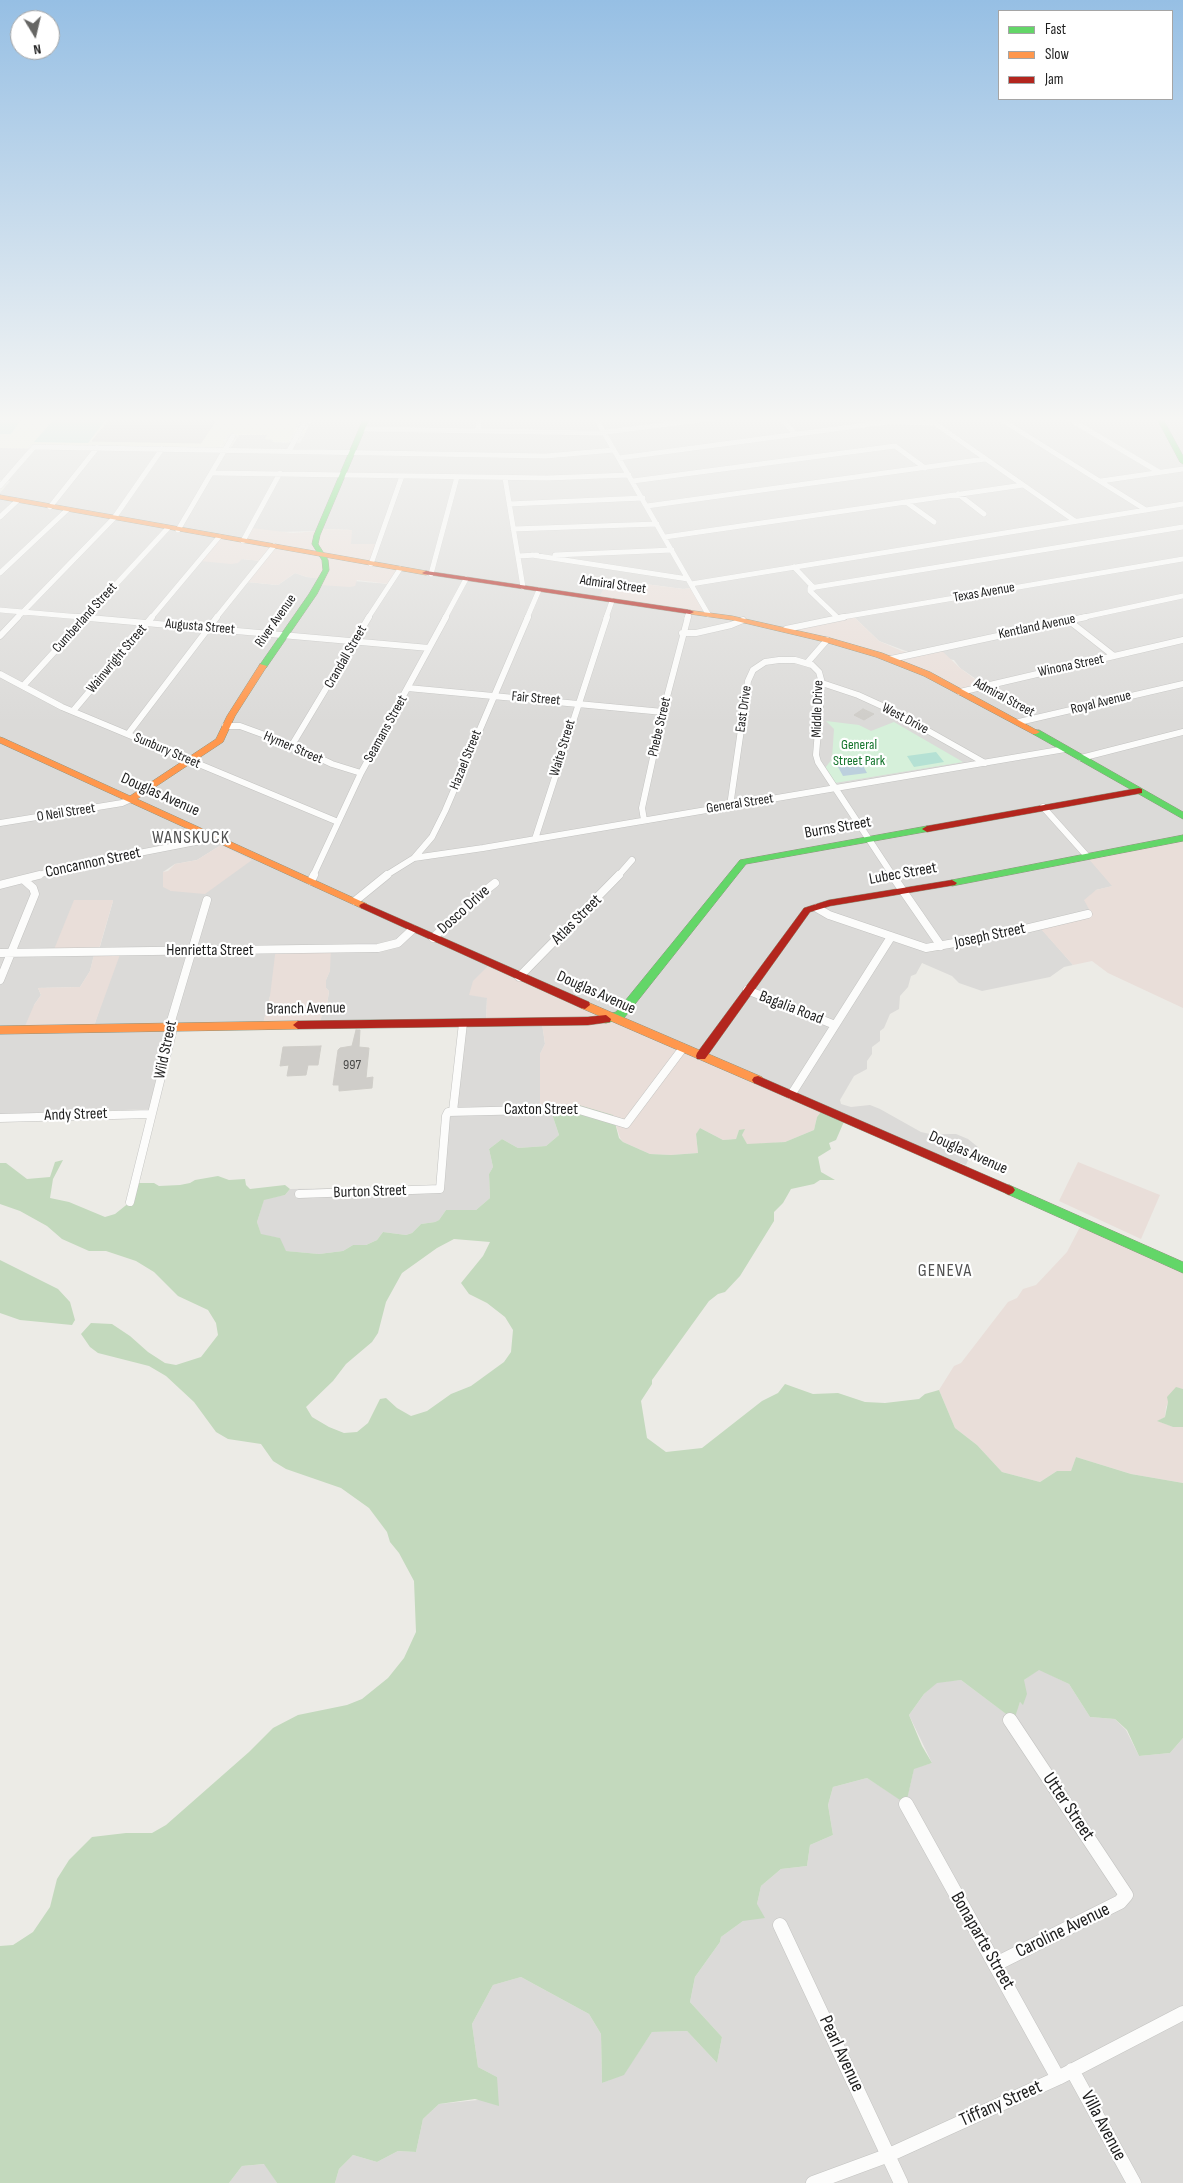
<!DOCTYPE html>
<html>
<head>
<meta charset="utf-8">
<style>
	body { margin:0 }
	#map { position:relative; width:1183px; height:2183px; overflow:hidden; background:#ecebe6; font-family:"Sofia Sans Condensed",sans-serif }
	canvas { display:block }
	.legend { position:absolute; left:998px; top:10px; width:175px; height:90px; box-sizing:border-box; background:#fff; border:1px solid #a5a5a5; margin:0; padding:6px 9px; list-style:none; font-size:15px; color:#1e1e1e }
	.legend li { display:flex; align-items:center; gap:10px; height:25px }
	.legend b { width:25px; border:1px solid #a5a5a5 }
	.north { position:absolute; left:10px; top:10px; width:50px; height:50px; box-sizing:border-box; background:#fff; border:1px solid #a5a5a5; border-radius:50%; rotate:171deg; font-size:14px; font-weight:700; line-height:20px; text-align:center; color:#1e1e1e }
	.north::after { content:''; display:block; margin:auto; width:18px; height:22px; background:#666664; clip-path:polygon(50% 0,100% 100%,50% 72%,0 100%) }
</style>
</head>
<body>
<div id="map">
<canvas width="1183" height="2183"></canvas>
<ul class="legend">
<li><b style="height:6px;background:#63d668"></b>Fast</li>
<li><b style="height:6px;background:#ff974d"></b>Slow</li>
<li><b style="height:6px;background:#b3261e"></b>Jam</li>
</ul>
<div class="north">N</div>
</div>
<script>
const ctx = document.querySelector('canvas').getContext('2d');
ctx.lineJoin = 'round';
function fillPath(path, color) { ctx.fillStyle = color; ctx.fill(path, 'evenodd'); }
const poly = rows => new Path2D(rows.map(r => 'M' + r).join(''));
function stroke(path, color, width, dash) { ctx.strokeStyle = color; ctx.lineWidth = width; ctx.lineCap = dash ? 'butt' : 'round'; ctx.setLineDash(dash || []); ctx.stroke(path); }
function drawText(font, color, halo, rows, align = 'center') {
  ctx.font = font + ' "Sofia Sans Condensed",sans-serif'; ctx.lineWidth = 4.5; ctx.setLineDash([]); ctx.textBaseline = 'middle'; ctx.strokeStyle = halo; ctx.fillStyle = color; for (const [text, x, y, turn = 0] of rows) {
    ctx.save(); ctx.translate(x, y); ctx.rotate((+turn || 0) * Math.PI / 180); ctx.textAlign = isNaN(turn) ? turn : align; if (halo) ctx.strokeText(text, 0, 0); ctx.fillText(text, 0, 0); ctx.restore();
  }
}
fillPath(poly([
	[313,417,1183,417,1183,838,1088,857,1113,886,1096,890,1091,913,1040,927,1073,965,1064,967,1050,977,982,991,959,983,952,976,922,963,916,974,911,976,908,987,900,996,899,1009,890,1014,884,1028,880,1031,880,1041,872,1047,872,1054,867,1061,867,1069,854,1076,840,1100,841,1104,851,1107,870,1105,880,1109,921,1132,930,1134,956,1134,968,1139,978,1147,972,1150,966,1165,487,998,486,1023,542,1023,545,1044,540,1054,540,1106,553,1105,553,1117,559,1135,546,1146,518,1148,502,1139,489,1149,493,1167,489,1174,490,1198,476,1210,446,1210,439,1220,435,1222,421,1224,412,1233,406,1235,383,1232,377,1240,366,1245,353,1245,343,1251,319,1254,285,1251,279,1238,261,1235,257,1222,264,1199,285,1195,290,1189,435,1187,439,1177,445,1117,454,1108,462,1027,320,1022,323,1010,327,1005,329,991,326,988,326,980,330,970,270,996,263,1024,172,1026,155,1109,0,1114,0,493,10,481,0,480,0,448,229,451,239,435,268,435,274,440,273,442,300,443],
	[320,529,351,530,351,544,376,544,371,563,389,584,307,577,295,573,278,585,247,582,262,561,242,559,279,532,317,531],
	[607,579,683,589,692,588,689,611,605,586],
	[852,615,879,641,911,653,954,660,960,668,976,679,876,654],
	[221,845,177,891,171,891,163,872,175,864,197,860],
	[112,900,113,901,99,950,104,995,94,1026,34,1005,41,995,38,988,80,987,90,971,95,951,88,901],
	[1039,1669,1069,1684,1090,1717,1115,1719,1126,1730,1139,1756,1170,1753,1183,1738,1183,2183,335,2183,339,2169,353,2155,377,2162,398,2151,416,2152,423,2119,439,2104,497,2098,497,2077,478,2067,472,2024,493,1985,521,1977,589,2014,601,2034,602,2083,624,2074,652,2032,687,2031,717,2063,722,2037,690,2002,695,1977,720,1942,721,1937,743,1921,757,1904,761,1886,781,1869,807,1866,810,1845,833,1835,828,1805,833,1787,867,1778,906,1803,914,1768,932,1763,909,1715,924,1694,937,1682,961,1680,1013,1719,1020,1702,1023,1704,1024,1680],
	[265,2164,277,2183,229,2183,242,2166]
]), '#dbdad8');
fillPath(poly([
	[251,528,293,533,317,531,320,529,352,530,351,544,376,544,371,562,400,568,389,584,357,580,355,586,350,587,319,585,321,579,307,577,295,573,278,585,247,582,261,561,242,559,238,563,231,564,200,561,219,537,241,540],
	[607,579,683,589,692,588,704,613,598,598,606,585],
	[852,615,879,641,902,651,911,653,939,648,960,668,983,685,958,690,897,661,783,630],
	[1183,838,1183,1008,1108,973,1092,961,1073,965,1039,927,1091,913,1084,900,1096,890,1112,886,1087,857],
	[221,845,252,860,205,894,171,891,163,887,163,872,168,871,175,864,197,860],
	[74,900,112,900,113,901,99,949,122,949,94,1026,25,1026,34,1005,41,995,38,988,80,987,90,971,95,951,53,952],
	[276,947,331,947,330,971,326,980,326,988,329,991,327,1005,323,1010,320,1022,263,1024,270,996],
	[489,965,824,1108,817,1117,814,1130,785,1142,747,1145,742,1135,744,1130,739,1130,736,1139,723,1140,700,1128,696,1135,698,1153,671,1155,650,1154,623,1142,620,1138,613,1115,540,1106,540,1054,545,1044,542,1023,486,1023,487,998,469,995,473,981],
	[1078,1162,1160,1195,1141,1239,1059,1201],
	[1081,1225,1183,1267,1183,1389,1176,1388,1166,1407,1165,1417,1158,1421,1173,1427,1183,1427,1183,1483,1131,1474,1076,1457,1071,1471,1057,1471,1040,1482,1002,1472,977,1445,955,1428,939,1390,954,1366,961,1363,1008,1302,1017,1298,1023,1289,1036,1285,1067,1252]
]), '#e9ded9');
fillPath(poly([
	[0,417,302,417,289,442,272,442,273,440,265,439,267,435,228,434,219,448,30,444,27,448,0,448]
]), '#f3f5e2');
fillPath(poly([
	[553,1105,579,1105,613,1115,619,1138,623,1142,650,1154,671,1155,698,1153,696,1134,700,1128,723,1140,736,1139,739,1130,745,1129,742,1135,747,1144,785,1142,814,1130,817,1117,824,1108,846,1117,836,1140,829,1143,831,1149,818,1157,821,1172,835,1180,820,1180,814,1184,791,1189,783,1203,774,1212,774,1221,740,1276,725,1292,718,1294,709,1301,652,1380,652,1384,641,1401,647,1438,666,1452,702,1448,762,1401,778,1393,785,1384,813,1394,838,1393,865,1402,885,1403,919,1399,925,1394,939,1390,955,1428,977,1445,1002,1472,1040,1482,1057,1471,1071,1471,1076,1457,1131,1474,1183,1483,1183,1738,1170,1753,1139,1756,1127,1730,1115,1719,1090,1717,1069,1684,1039,1670,1024,1680,1027,1694,1023,1705,1020,1702,1014,1720,961,1680,937,1683,924,1694,909,1715,922,1746,932,1763,914,1769,906,1804,867,1778,833,1787,828,1805,833,1835,810,1845,807,1866,781,1869,761,1886,757,1904,765,1918,743,1921,721,1937,720,1942,695,1977,690,2002,722,2037,717,2063,687,2031,652,2032,624,2075,602,2083,601,2034,589,2014,521,1977,493,1985,472,2024,478,2067,497,2077,499,2106,475,2099,439,2104,423,2119,416,2152,398,2151,377,2162,353,2155,339,2169,335,2183,277,2183,264,2164,242,2166,229,2183,0,2183,0,1946,13,1945,33,1932,50,1907,57,1879,69,1860,92,1837,126,1833,152,1833,166,1825,249,1752,273,1728,298,1715,347,1705,362,1699,388,1678,404,1658,416,1632,414,1581,399,1553,390,1542,387,1532,369,1508,341,1488,286,1469,273,1461,261,1444,228,1439,216,1432,194,1402,166,1376,149,1366,98,1353,90,1347,81,1334,91,1323,112,1324,130,1336,148,1352,165,1363,176,1365,201,1357,218,1335,216,1323,208,1310,178,1296,154,1272,136,1261,106,1251,89,1251,62,1239,47,1226,20,1211,0,1204,0,1163,6,1163,27,1179,50,1177,55,1162,63,1160,53,1179,50,1198,69,1202,105,1217,115,1214,130,1202,135,1183,154,1183,159,1186,180,1185,190,1183,195,1180,218,1176,229,1180,245,1179,246,1185,250,1189,285,1185,290,1189,285,1195,264,1200,257,1222,261,1234,280,1238,286,1251,319,1254,343,1251,353,1245,366,1245,377,1240,383,1232,406,1235,412,1233,421,1224,435,1222,439,1220,446,1210,476,1210,490,1198,489,1174,493,1167,489,1149,502,1139,518,1148,546,1146,559,1135,553,1117],
	[454,1239,490,1242,483,1256,461,1283,469,1294,487,1303,505,1317,513,1330,511,1352,504,1362,471,1386,451,1394,427,1411,411,1416,397,1408,386,1398,380,1399,368,1423,357,1432,344,1433,329,1427,312,1417,306,1407,333,1381,346,1364,372,1342,378,1333,386,1302,402,1273,437,1248],
	[0,1260,58,1289,70,1302,75,1320,72,1325,20,1320,0,1313],
	[1176,1387,1183,1389,1183,1427,1173,1427,1157,1421,1165,1417,1168,1402,1167,1397]
]), '#c3d9bd');
fillPath(poly([
	[826,721,859,725,871,731,894,722,963,762,835,783,825,768,832,759,834,729]
]), '#d6f0da');
fillPath(poly([
	[0,417,23,417,11,434,0,434],
	[56,417,108,417,88,443,34,442],
	[936,752,944,762,914,767,907,756]
]), '#b5e1d4');
fillPath(poly([
	[860,760,867,773,843,776,838,767,840,763]
]), '#bcd0dd');
const building = poly([
	[218,417,201,443,92,441,111,418,218,417],
	[863,709,874,714,864,720,854,715,863,709],
	[356,1030,360,1030,359,1047,369,1048,366,1078,373,1077,372,1088,339,1091,339,1085,333,1085,338,1050,340,1048,352,1046,356,1030],
	[321,1046,318,1065,308,1065,306,1075,287,1076,289,1065,280,1066,283,1047,321,1046]
]);
fillPath(building, '#cfcdc9');
stroke(building, '#cfcdc8', 1);
const streetFar3 = poly([
	[595,417,708,614],
	[780,417,795,434],
	[997,417,1146,510],
	[1066,417,1159,472],
	[930,420,1075,521],
	[362,429,599,433,724,417],
	[478,431,479,417],
	[289,451,307,417],
	[619,458,887,422,934,423],
	[213,473,547,478,629,475],
	[505,478,523,587],
	[633,481,895,446,925,468],
	[1101,481,1183,469],
	[0,486,34,447,546,456,614,450],
	[958,494,984,514],
	[906,502,934,522],
	[509,504,643,498],
	[647,506,985,459],
	[50,507,97,448],
	[0,517,17,501],
	[513,529,657,524],
	[178,530,233,436],
	[665,537,1023,485],
	[243,541,280,473],
	[532,555,688,579],
	[555,555,672,550],
	[518,556,537,555],
	[371,564,402,476],
	[794,567,814,588],
	[0,573,67,510],
	[431,574,457,477],
	[691,584,1183,504],
	[0,610,92,618],
	[17,618,114,518,162,449],
	[85,618,168,528],
	[151,618,219,537],
	[216,618,274,546],
	[368,618,400,569],
	[445,618,466,579],
	[527,618,539,590],
	[606,618,612,601],
	[687,618,689,612],
	[837,618,1183,559],
	[838,618,810,591,810,588,1183,527],
	[1080,618,1183,596]
]);
const streetFar2 = poly([
	[78,617,429,648],
	[1068,620,1114,656],
	[786,629,844,617],
	[682,633,696,633,731,625,743,620],
	[0,636,18,617],
	[891,659,1086,617],
	[807,663,827,640],
	[0,674,62,707,338,822],
	[822,683,858,695,893,711,985,763],
	[23,686,86,617],
	[408,688,663,712],
	[960,692,1183,640],
	[73,711,152,617],
	[1019,722,1183,684],
	[225,726,240,726,292,745,332,764,361,773],
	[128,734,217,617],
	[292,745,369,617],
	[1081,758,1183,732],
	[730,806,748,681,753,670,765,662,779,660,795,660,812,665,819,672,822,683,816,755,818,762,893,876],
	[1043,807,1086,855],
	[644,820,642,808,663,712,688,617],
	[0,823,122,803,131,799],
	[535,839,607,617],
	[414,858,483,848,1065,749],
	[36,876,57,869,216,838],
	[313,876,361,773,446,617],
	[385,876,414,858,432,837,445,811,528,617],
	[618,876,632,860]
]);
const streetFar1 = poly([
	[892,875,941,946],
	[311,881,314,875],
	[0,885,39,875],
	[355,901,387,875],
	[817,908,829,915,926,948,1000,935,1088,914],
	[433,938,472,901,495,883],
	[0,953,378,948,398,943,413,929],
	[519,977,619,875],
	[0,980,35,894,33,888,24,880],
	[747,990,835,1025],
	[791,1095,891,937],
	[453,1111,463,1023],
	[0,1118,151,1114],
	[299,1194,440,1189,446,1116,448,1112,576,1109,626,1124,683,1048],
	[130,1202,172,1033,171,1021,207,900]
]);
const street = poly([
	[906,1804,1058,2078],
	[780,1925,901,2183],
	[996,1964,1120,1902,1126,1895,1010,1720],
	[1072,2070,1134,2183],
	[813,2183,889,2155,1058,2078,1183,2013]
]);
const fast = poly([
	[364,417,370,417,320,535,318,544,328,560,329,570,317,594,266,668,260,668,259,666,309,594,323,570,322,560,312,544,314,535,364,417],
	[1156,417,1162,417,1183,456,1183,464,1180,462,1156,417],
	[1033,730,1039,730,1183,812,1183,819,1033,734,1033,730],
	[927,826,930,827,930,831,746,864,624,1018,606,1023,602,1022,601,1019,602,1016,616,1012,740,860,927,826],
	[1183,835,1183,841,952,886,947,883,952,880,1183,835],
	[1009,1185,1183,1262,1183,1273,1005,1193,1003,1190,1005,1187,1009,1185]
]);
const slow = poly([
	[0,495,426,571,430,573,426,575,0,499,0,495],
	[687,610,732,616,830,638,882,653,930,672,1040,732,1036,734,1033,734,924,676,876,657,825,642,732,620,690,614,686,612,687,610],
	[260,664,267,666,235,716,223,742,137,799,367,904,369,906,367,908,361,908,0,743,0,737,3,738,130,796,216,739,227,716,260,664],
	[585,1001,762,1077,764,1080,762,1083,754,1083,581,1008,580,1005,585,1001],
	[298,1021,303,1025,298,1029,0,1034,0,1026,298,1021]
]);
const jam = poly([
	[426,571,690,610,694,612,690,614,424,574,422,573,426,571],
	[1139,788,1142,789,1142,793,927,832,922,829,927,826,1139,788],
	[952,880,957,883,955,885,830,906,810,912,705,1059,697,1059,696,1056,697,1053,804,908,829,900,952,880],
	[364,903,589,1002,590,1005,585,1009,581,1008,361,908,359,906,361,904,364,903],
	[606,1015,611,1019,610,1022,588,1025,298,1029,293,1025,298,1021,588,1017,606,1015],
	[758,1076,1013,1187,1015,1190,1013,1193,1009,1195,1005,1193,754,1083,752,1080,754,1077,758,1076]
]);
stroke(streetFar3, '#c3c3c1', 5.5);
stroke(streetFar2, '#c3c3c1', 7);
stroke(streetFar1, '#c3c3c1', 9);
stroke(street, '#c3c3c1', 15);
stroke(fast, '#909580', 1);
stroke(slow, '#909580', 1);
stroke(jam, '#909580', 1);
stroke(streetFar3, '#fcfcfb', 5);
stroke(streetFar2, '#fcfcfb', 6);
stroke(streetFar1, '#fcfcfb', 8);
stroke(street, '#fcfcfb', 14);
fillPath(fast, '#63d668');
fillPath(slow, '#ff974d');
fillPath(jam, '#b3261e');
const sky = ctx.createLinearGradient(0, 0, 0, 723);
sky.addColorStop(0, '#96bfe4');
sky.addColorStop(0.58, '#f6f6f4');
sky.addColorStop(1, '#f6f6f400');
ctx.fillStyle = sky;
ctx.fillRect(0, 0, 1183, 723);
drawText('14px', '#1e1e1e', '#fff', [
	["Admiral Street",613,585,8],
	["Texas Avenue",984,593,-10],
	["Cumberland Street",85,618,-48],
	["River Avenue",276,621,-55],
	["Augusta Street",200,627,5],
	["Kentland Avenue",1037,627,-12],
	["Crandall Street",346,657,-60],
	["Wainwright Street",117,659,-50],
	["Winona Street",1071,666,-12],
	["Admiral Street",1004,698,28],
	["Fair Street",536,699,5],
	["Royal Avenue",1101,703,-14],
	["East Drive",744,709,-82],
	["Middle Drive",818,709,-88],
	["West Drive",905,719,28],
	["Phebe Street",660,727,-77],
	["Seamans Street",386,729,-61],
	["Hymer Street",293,748,23],
	["Waite Street",563,748,-73],
	["Sunbury Street",167,751,23],
	["Hazael Street",466,760,-68],
	["General Street",740,804,-9],
	["O Neil Street",66,813,-9]
]);
drawText('14px', '#13742b', '#fff', [
	["General",859,745],
	["Street Park",859,761]
]);
drawText('14px', '#4a4a49', null, [
	["997",352,1065]
]);
drawText('16px', '#1e1e1e', '#fff', [
	["Douglas Avenue",160,795,24],
	["Burns Street",838,828,-10],
	["Concannon Street",93,863,-12],
	["Lubec Street",903,874,-10],
	["Dosco Drive",464,910,-42],
	["Atlas Street",577,920,-45],
	["Joseph Street",990,936,-12],
	["Henrietta Street",210,951],
	["Douglas Avenue",596,993,24],
	["Bagalia Road",791,1008,21],
	["Branch Avenue",306,1009,-1],
	["Wild Street",166,1050,-78],
	["Caxton Street",541,1110],
	["Andy Street",76,1115,-2],
	["Douglas Avenue",968,1153,24],
	["Burton Street",370,1192,-2]
]);
ctx.letterSpacing = '1px';
drawText('18px', '#515151', '#fff', [
	["WANSKUCK",191,838],
	["GENEVA",945,1271]
]);
ctx.letterSpacing = '0px';
drawText('19px', '#1e1e1e', '#fff', [
	["Utter Street",1068,1807,56],
	["Caroline Avenue",1063,1931,-26],
	["Bonaparte Street",982,1941,60],
	["Pearl Avenue",841,2054,65],
	["Tiffany Street",1001,2104,-24],
	["Villa Avenue",1103,2126,62]
]);
</script>
</body>
</html>
